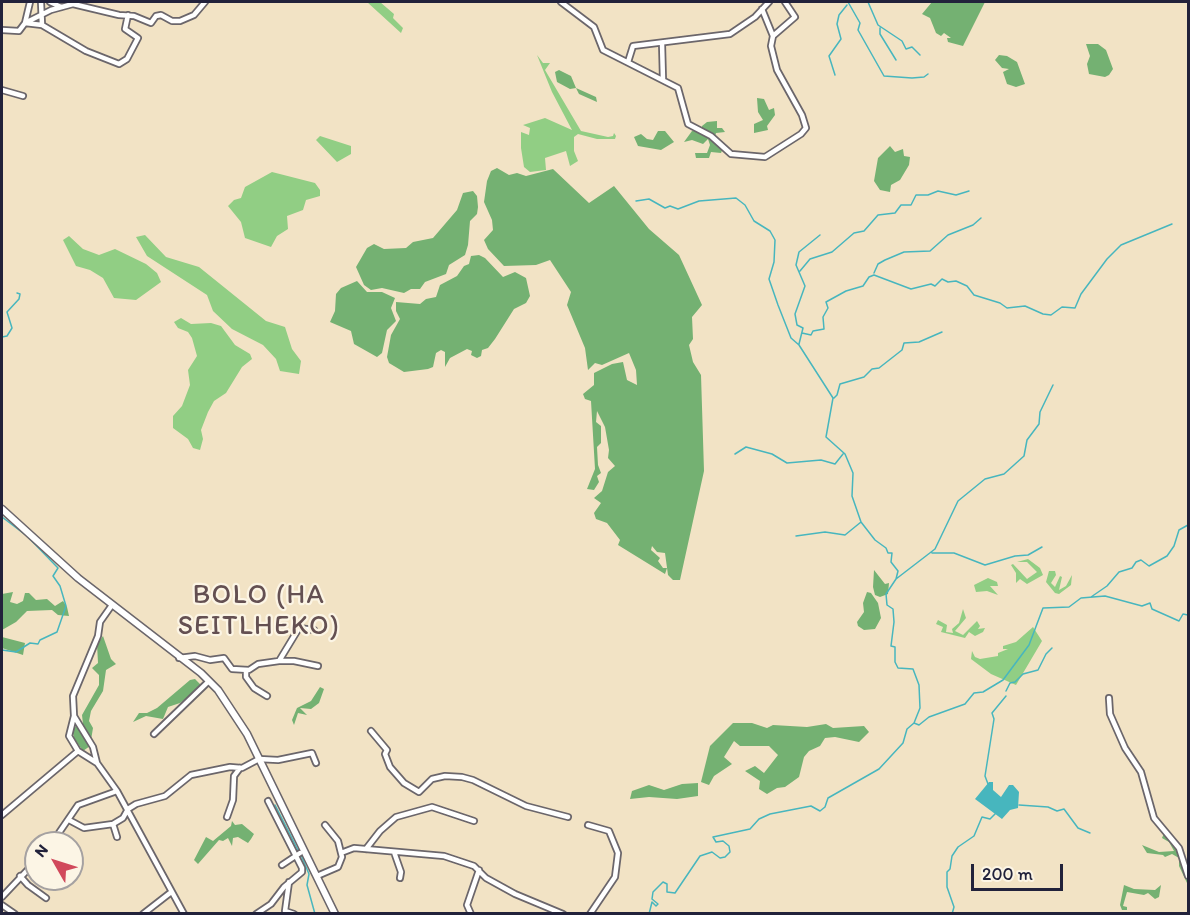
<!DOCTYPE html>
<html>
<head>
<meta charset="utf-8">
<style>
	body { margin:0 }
	#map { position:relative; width:1190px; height:915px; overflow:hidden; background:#f2e3c5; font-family:Itim,sans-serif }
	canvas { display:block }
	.frame { position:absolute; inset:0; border:3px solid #22223b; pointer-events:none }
	.north { position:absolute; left:24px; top:831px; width:60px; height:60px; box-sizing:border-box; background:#fcf5e5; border:2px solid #a5a1a1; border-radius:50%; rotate:309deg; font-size:16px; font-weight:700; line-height:24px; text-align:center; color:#22223b }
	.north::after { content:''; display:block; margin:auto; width:21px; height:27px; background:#d1495b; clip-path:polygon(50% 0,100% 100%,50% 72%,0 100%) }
	.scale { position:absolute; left:971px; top:864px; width:92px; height:27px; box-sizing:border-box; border:3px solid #22223b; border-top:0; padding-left:8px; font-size:18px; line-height:21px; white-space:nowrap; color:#22223b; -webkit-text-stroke:4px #fcf5e5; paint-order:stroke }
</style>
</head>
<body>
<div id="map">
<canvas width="1190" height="915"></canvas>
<div class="frame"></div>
<div class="north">N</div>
<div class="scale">200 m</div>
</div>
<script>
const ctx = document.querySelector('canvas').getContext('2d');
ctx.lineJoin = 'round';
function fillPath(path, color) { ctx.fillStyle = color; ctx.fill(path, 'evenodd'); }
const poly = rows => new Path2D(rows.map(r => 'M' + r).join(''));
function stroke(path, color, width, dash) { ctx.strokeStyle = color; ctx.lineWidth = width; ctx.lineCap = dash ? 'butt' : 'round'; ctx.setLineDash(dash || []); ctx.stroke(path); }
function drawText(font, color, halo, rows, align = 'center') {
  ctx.font = font + ' Itim,sans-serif'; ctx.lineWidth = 4.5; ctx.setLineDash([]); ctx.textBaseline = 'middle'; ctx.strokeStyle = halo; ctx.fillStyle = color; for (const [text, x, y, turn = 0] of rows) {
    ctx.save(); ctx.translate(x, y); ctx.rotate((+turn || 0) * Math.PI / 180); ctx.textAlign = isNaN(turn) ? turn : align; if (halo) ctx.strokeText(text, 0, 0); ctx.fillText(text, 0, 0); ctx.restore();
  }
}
fillPath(poly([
	[367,2,380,2,394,14,393,18,403,28,401,33],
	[537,55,543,63,550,63,545,70,581,131,608,137,613,136,614,133,616,136,615,139,597,139,578,134,574,137,574,151,578,161,570,166,566,151,545,158,546,170,530,172,524,167,521,148,521,132,529,135,530,128,523,125,545,118,572,130,552,92],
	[320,136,351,146,351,154,337,162,316,140],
	[272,172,315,183,320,190,320,196,306,200,303,210,287,216,288,229,277,236,271,247,245,238,241,222,228,206,234,200,241,198,245,187],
	[145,235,166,257,199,267,266,321,285,327,292,349,301,361,299,374,280,371,276,359,263,345,232,329,213,311,207,295,147,256,136,237],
	[69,236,83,249,99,255,115,249,146,264,157,273,161,282,136,300,114,298,103,278,90,270,76,266,63,240],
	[181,318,191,324,211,323,221,326,235,345,250,354,252,359,242,367,226,393,214,401,208,412,201,430,203,439,200,450,193,448,188,439,173,428,173,416,182,406,190,385,188,370,197,356,192,338,188,332,178,328,174,322],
	[1028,559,1040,568,1043,575,1027,584,1020,579,1016,583,1016,573,1011,565,1013,564,1027,579,1037,572,1027,562,1017,562],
	[1049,571,1055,571,1056,575,1051,583,1055,587,1060,576,1062,577,1059,590,1066,586,1072,575,1071,585,1059,594,1055,593,1046,582],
	[988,578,997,582,998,586,990,586,998,595,987,591,976,592,974,585],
	[963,609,966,618,955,631,963,635,977,621,980,626,978,629,985,628,983,632,975,636,969,632,965,638,941,632,943,627,936,624,938,620,947,625,946,632,953,633,952,629,959,623],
	[1033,627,1042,641,1016,685,991,674,971,659,972,651,975,657,980,659,998,656,998,653,1008,649,1003,649,1003,646,1016,642]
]), '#91ce84');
fillPath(poly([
	[932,2,985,2,963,46,948,42,947,38,951,38,944,33,941,36,936,33,930,18,922,14],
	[1086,44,1098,44,1106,50,1113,69,1109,75,1105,77,1089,74,1087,64,1090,56],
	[999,55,1007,56,1017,62,1025,84,1016,87,1007,84,1003,72,1009,69,1002,68,995,60],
	[559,70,571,76,576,88,596,97,597,102,579,94,576,88,570,89,557,82,555,72],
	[757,98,764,99,769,110,774,108,775,115,767,126,768,130,754,133,754,124,763,120,758,112],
	[717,121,717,128,722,128,725,132,716,133,714,140,723,148,721,153,711,152,709,158,696,158,695,153,707,153,710,145,708,139,703,144,692,140,684,142,692,131,702,131,702,126,707,122],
	[658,131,665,131,674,142,661,150,638,146,634,137,641,134,647,139,653,140],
	[890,146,895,152,903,149,904,156,910,157,909,165,900,180,891,185,890,192,880,190,874,181,878,158],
	[497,168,509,175,517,173,526,176,553,169,589,203,614,186,649,229,679,255,702,305,692,317,693,339,689,345,693,362,701,375,704,471,680,580,673,580,668,575,665,553,657,552,652,546,651,550,660,558,658,561,663,568,667,568,665,574,618,545,620,540,607,523,596,519,594,513,601,503,594,498,602,491,608,472,615,466,608,458,609,450,605,427,597,411,596,422,601,426,601,443,597,447,598,465,601,473,597,476,599,482,594,490,587,489,595,469,591,401,585,399,583,394,594,385,594,373,612,364,623,362,627,380,637,385,636,370,629,353,602,365,595,363,588,370,585,348,567,305,571,292,550,260,536,265,504,266,488,249,484,240,493,230,492,220,484,202,487,181,491,171],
	[473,191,477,196,478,207,477,214,470,221,468,245,465,255,449,265,446,274,425,282,420,289,411,289,404,293,382,288,371,290,364,285,356,267,367,248,374,244,384,249,406,248,413,242,433,238,457,210,463,193],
	[479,255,485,258,503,277,515,272,526,278,530,296,526,303,514,309,495,339,488,348,482,350,481,356,477,358,471,355,472,351,467,349,450,358,445,367,445,352,441,350,436,353,433,367,428,369,404,372,389,363,387,357,391,335,400,319,396,311,396,302,420,304,426,299,436,297,440,285,457,276,464,266,469,264,471,256],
	[357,281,367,292,382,292,395,298,391,308,396,321,387,330,382,353,377,357,354,344,351,331,330,322,335,311,336,294,341,288],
	[874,570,885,584,889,583,888,594,880,597,875,595,873,587],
	[13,592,10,602,17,604,23,601,25,593,29,593,36,600,47,599,55,606,63,601,67,607,69,616,58,615,52,610,27,611,16,622,2,630,2,594],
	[867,592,871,593,878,603,881,618,875,629,864,630,858,626,857,622,864,612,863,603],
	[103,636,111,659,116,664,106,670,103,691,91,711,89,721,93,728,90,746,83,751,74,738,72,728,83,724,82,715,99,685,99,675,92,668,98,663,97,644],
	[2,637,25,643,23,655,2,648],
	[195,679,200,684,200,688,180,703,168,707,163,719,146,716,133,722,139,713,147,713,157,708,190,680],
	[320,687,324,689,319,703,311,709,300,708,307,715,298,713,294,725,292,720,297,708,311,701],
	[733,723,752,723,767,728,773,725,807,727,826,724,833,728,864,726,869,732,859,742,835,737,825,738,820,746,809,751,804,757,799,777,785,787,777,788,767,794,759,789,760,781,745,771,755,766,764,773,778,755,769,746,740,746,734,741,724,757,732,764,714,776,709,785,701,782,710,746],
	[698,783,698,796,677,799,649,797,630,799,632,791,649,785,664,790,682,784],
	[232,821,235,825,242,824,254,834,251,839,248,843,238,837,233,838,232,846,228,838,223,841,219,840,198,864,194,860,206,837,213,841,231,826],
	[1165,831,1179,848,1188,876,1187,883,1179,866,1179,858,1172,854,1165,857,1163,855,1147,853,1142,845,1159,852,1174,851,1169,842,1162,838],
	[1124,885,1134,889,1155,890,1161,885,1159,897,1155,899,1148,893,1144,895,1127,892,1123,906,1127,907,1127,910,1122,910,1120,905]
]), '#74b172');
fillPath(poly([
	[989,782,993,782,993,790,1001,797,1009,785,1013,785,1019,792,1018,808,1010,810,1002,819,975,799]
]), '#47b6be');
stroke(poly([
	[848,2,860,23,858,30,884,76,912,78,924,77,928,74],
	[868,2,878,25,902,41,906,49,912,47,920,55],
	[965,2,970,2],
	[973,2,979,2],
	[880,28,880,34,896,60],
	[835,75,829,56,841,39,837,24,839,15,847,5],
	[636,201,649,199,665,208,670,206,678,209,699,201,736,198,745,205,754,221,770,231,775,240,774,262,769,279,778,305,791,338,799,345,833,398,826,437,845,454,853,473,852,496,861,522,875,540,886,548,888,553,892,553,891,562,898,571,896,579,886,594,887,605,893,609,894,622,891,646,895,647,895,662,898,668,913,669,919,685,920,708,914,723,907,729,903,743,879,769,828,798,825,807,820,811,811,806,770,814,759,819,750,829,713,837,716,842,723,841,729,846,730,852,725,857,720,858,712,852,700,856,675,893,667,892,667,884,663,882,653,892,652,899,658,904,656,906,652,902,649,914],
	[800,271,810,259,832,252,854,233,864,231,878,215,895,213,901,205,911,205,916,195,928,195,938,191,956,195,969,191],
	[874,273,878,264,885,260,904,252,930,251,948,235,973,225,981,218],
	[802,333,811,335,813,331,824,329,823,317,828,308,826,302,846,291,863,286,869,277,874,275,911,289,931,284,935,286,942,279,948,282,956,281,967,286,974,295,1000,303,1007,308,1025,306,1043,314,1051,315,1062,307,1075,308,1081,294,1107,259,1121,245,1172,224],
	[2,337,7,336,12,328,7,312,19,299,20,294,17,293],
	[799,344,803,328,797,325,795,314,805,286,796,265,799,252,820,235],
	[834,398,837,395,840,384,864,377,872,369,879,368,902,350,904,343,919,342,942,332],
	[735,454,746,447,772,454,787,463,821,460,835,464,843,454],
	[2,517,27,536,58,568,53,576,60,586,66,606,57,632,40,640,38,644,30,643,16,652,2,650],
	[796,536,825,532,845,535,861,522],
	[932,553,954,553,985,565,1015,556,1028,555,1042,547],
	[896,579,935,549,958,501,985,479,1004,474,1024,456,1027,440,1039,424,1040,412,1053,385],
	[1091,597,1107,586,1119,572,1132,568,1136,562,1141,560,1149,566,1167,556,1174,546,1179,530,1188,525],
	[1006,691,1010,683,1015,682,1023,674,1038,670,1046,654,1052,648],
	[914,723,919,725,929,717,965,704,974,693,983,692,1003,680,1029,645,1043,608,1069,607,1081,598,1105,596,1142,606,1150,603,1152,609,1179,621,1183,614,1188,615],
	[988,784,985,776,994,719,992,713,1006,696],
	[275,805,299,852],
	[1019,805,1048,807,1057,811,1064,809,1078,828,1090,833],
	[301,855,309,874,307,885,315,914],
	[952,914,954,907,947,887,947,872,950,869,952,856,958,847,974,836,982,817,990,819,996,813]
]), '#47b6be', 1.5);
const minor = poly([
	[41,2,42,25],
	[50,2,61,7],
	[561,2,594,27,603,50,678,88,688,124,711,136,731,154,765,157,801,134,806,128,802,115,777,70,771,46,773,36,762,9],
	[25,23,51,10,73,4,119,15,134,16,151,23,156,16,161,15,172,21,180,21,194,15,205,2],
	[25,23,30,2],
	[2,30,19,31,25,23,42,25,86,51,119,64,127,59,138,38,125,29,128,15],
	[773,36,795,17,785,2],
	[662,43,663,80],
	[628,62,633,46,730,34,755,17,769,2],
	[2,90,23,96],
	[179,658,195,656,210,660,224,658,232,669,249,670,258,664,279,661,299,628,314,630],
	[279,661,294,661,318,666],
	[246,671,246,677,254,688,267,696],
	[1109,698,1110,714,1125,748,1141,772,1154,818,1179,848,1188,876],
	[371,731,387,750,385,754,390,767,404,783,419,792,432,779,445,776,462,777,473,780,526,806,568,817],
	[154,734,209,681],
	[78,751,97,763,117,791,184,914],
	[97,763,93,747,74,716,73,696,98,636,100,622,112,605],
	[2,815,78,751,69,736,74,716],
	[227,817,233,800,234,776,240,768],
	[69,820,84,828,113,824,123,818,128,809,136,804,165,796,191,775,230,767,242,768,259,759,278,760,312,753,316,763],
	[113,824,117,837],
	[588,825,609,831,618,853,615,877,590,914],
	[52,843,78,805,117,791],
	[366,849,380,831,396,817,432,807,474,821],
	[394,852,401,872,400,878],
	[341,853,354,848,444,856,474,866,486,878,515,894,563,914],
	[282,865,300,853],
	[20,876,28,885,46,898],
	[317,876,338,867,342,857,338,841,325,825],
	[289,882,285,911,294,914],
	[2,897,36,861],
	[2,905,15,914],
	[143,914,170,893],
	[256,914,271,904,284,887,302,872,302,868,268,801],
	[471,914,467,905,479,870]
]);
const major = poly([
	[2,509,78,578,201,673,218,690,247,734,335,914]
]);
stroke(minor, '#6b666b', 8);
stroke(major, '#6b666b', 9);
stroke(minor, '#fff', 4.5);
stroke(major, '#fff', 6);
ctx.letterSpacing = '1.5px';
drawText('27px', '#645052', '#fcf5e5', [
	["BOLO (HA",259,596],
	["SEITLHEKO)",259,627]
]);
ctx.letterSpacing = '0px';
</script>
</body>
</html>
